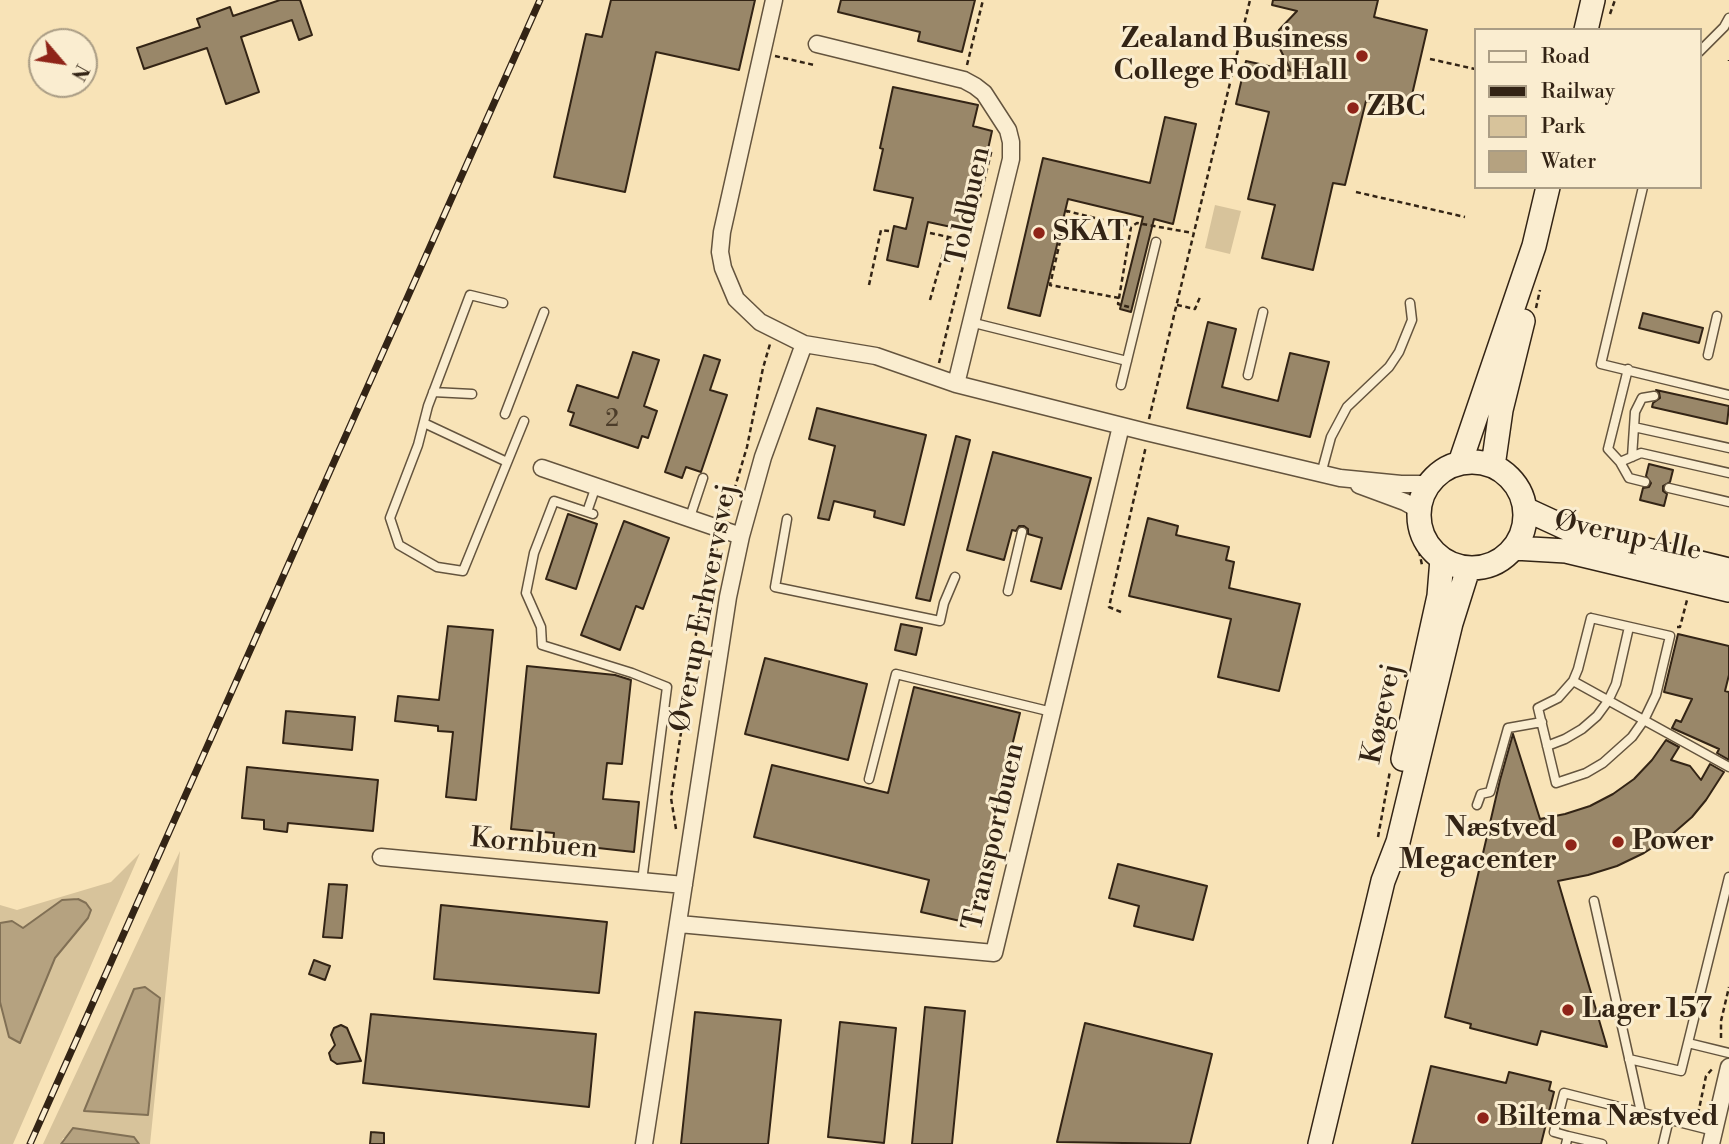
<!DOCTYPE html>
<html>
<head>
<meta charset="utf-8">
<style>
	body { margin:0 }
	#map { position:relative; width:1729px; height:1144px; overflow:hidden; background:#f8e3b7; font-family:"Libre Bodoni",serif }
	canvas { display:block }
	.legend { position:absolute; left:1474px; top:28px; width:228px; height:161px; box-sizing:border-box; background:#faedd0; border:2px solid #aa9d85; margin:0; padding:9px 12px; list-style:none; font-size:21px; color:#332415 }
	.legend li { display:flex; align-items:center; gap:14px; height:35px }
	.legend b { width:35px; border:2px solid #aa9d85 }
	.north { position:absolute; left:28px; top:28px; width:70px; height:70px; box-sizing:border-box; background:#faedd0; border:2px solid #aa9d85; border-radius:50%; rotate:119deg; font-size:19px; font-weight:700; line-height:28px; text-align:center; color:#332415 }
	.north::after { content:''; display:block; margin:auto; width:24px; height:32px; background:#8f2418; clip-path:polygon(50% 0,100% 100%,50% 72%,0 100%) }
</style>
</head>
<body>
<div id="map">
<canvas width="1729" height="1144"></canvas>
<ul class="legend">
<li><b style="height:9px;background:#faedd0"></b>Road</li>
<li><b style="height:9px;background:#332415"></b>Railway</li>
<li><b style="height:19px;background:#d7c39b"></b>Park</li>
<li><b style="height:19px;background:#b5a280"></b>Water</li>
</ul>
<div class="north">N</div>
</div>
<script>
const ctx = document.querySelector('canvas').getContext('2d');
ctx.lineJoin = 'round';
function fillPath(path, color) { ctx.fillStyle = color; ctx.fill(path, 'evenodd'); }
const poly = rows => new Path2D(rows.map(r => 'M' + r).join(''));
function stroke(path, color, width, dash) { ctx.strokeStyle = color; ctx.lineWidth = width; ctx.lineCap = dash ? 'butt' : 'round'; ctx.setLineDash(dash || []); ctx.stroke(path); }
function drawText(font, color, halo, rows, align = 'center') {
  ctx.font = font + ' "Libre Bodoni",serif'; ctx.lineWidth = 6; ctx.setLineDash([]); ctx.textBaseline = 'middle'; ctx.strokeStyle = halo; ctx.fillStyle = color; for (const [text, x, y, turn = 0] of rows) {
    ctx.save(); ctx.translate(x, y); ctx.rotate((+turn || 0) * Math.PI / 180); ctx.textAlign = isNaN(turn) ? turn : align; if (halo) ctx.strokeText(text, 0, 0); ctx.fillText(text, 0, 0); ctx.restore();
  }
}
fillPath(poly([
	[1215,205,1241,211,1230,254,1205,248],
	[180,851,150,1144,139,1144,134,1137,63,1138,61,1144,43,1144],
	[140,853,13,1144,0,1144,0,905,17,910,111,882]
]), '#d7c39b');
const water = poly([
	[78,899,86,903,91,910,88,918,55,958,20,1043,9,1037,0,1002,0,923,12,921,23,928,62,900,78,899],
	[145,987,160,998,148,1115,84,1111,134,989,145,987],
	[73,1128,134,1137,139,1144,61,1144,73,1128]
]);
fillPath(water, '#b5a280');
stroke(water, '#817055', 2);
const building = poly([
	[280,0,300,0,312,35,299,40,292,20,241,37,259,92,226,104,207,48,144,69,137,48,200,27,197,19,230,7,233,16,280,0],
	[611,0,755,0,739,70,656,52,625,192,554,177,586,34,602,37,611,0],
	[841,0,975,0,962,52,918,41,920,32,838,12,841,0],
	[1273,0,1378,0,1374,17,1427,30,1408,112,1366,101,1345,185,1333,183,1313,270,1262,258,1275,205,1248,199,1269,112,1236,104,1246,61,1291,71,1277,43,1279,30,1297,11,1272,5,1273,0],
	[893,87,978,105,973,126,992,131,970,231,928,222,918,267,887,260,894,226,906,229,913,198,874,190,883,149,880,148,893,87],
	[1165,117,1196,124,1173,224,1154,219,1131,312,1120,309,1143,217,1068,199,1040,316,1008,308,1043,158,1150,183,1165,117],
	[1643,313,1703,328,1699,343,1639,328,1643,313],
	[1208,322,1236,329,1222,387,1278,401,1290,353,1329,362,1310,437,1187,408,1208,322],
	[633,352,659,360,644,406,657,411,648,438,642,436,638,448,570,425,574,413,568,411,577,385,618,398,633,352],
	[704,355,720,360,710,390,727,395,701,472,686,467,682,478,665,472,704,355],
	[1656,390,1729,406,1727,424,1652,407,1653,403,1660,398,1659,392,1656,390],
	[817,408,926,435,904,525,874,517,875,511,834,501,829,520,818,518,835,446,809,439,817,408],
	[956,436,970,440,930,601,916,598,956,436],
	[993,452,1091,478,1061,589,1031,581,1042,538,1028,534,1028,529,1024,526,1019,526,1016,531,1012,530,1004,560,967,550,993,452],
	[1649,464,1673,470,1670,482,1663,486,1663,491,1667,494,1664,506,1640,500,1643,488,1649,487,1651,483,1646,476,1649,464],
	[568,514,597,524,576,589,546,579,568,514],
	[1148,518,1178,526,1176,535,1229,547,1226,560,1234,562,1229,588,1300,604,1279,691,1218,677,1231,619,1129,596,1148,518],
	[624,521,669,538,643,609,636,606,620,650,581,635,624,521],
	[901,624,922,628,916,655,895,650,901,624],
	[448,626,493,630,476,800,446,797,453,732,438,731,438,726,395,721,398,696,439,700,448,626],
	[1678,634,1729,646,1729,675,1725,691,1729,692,1729,760,1717,753,1719,749,1672,728,1676,720,1681,722,1692,699,1664,692,1678,634],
	[765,658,867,684,848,760,745,734,765,658],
	[527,666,615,675,631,680,622,764,607,763,603,799,639,802,634,852,553,843,554,833,511,829,527,666],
	[914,687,1020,713,969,923,921,912,929,880,754,837,772,765,888,793,914,687],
	[286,711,355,717,352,750,283,743,286,711],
	[1513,734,1540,819,1565,814,1590,806,1613,794,1634,779,1652,760,1666,740,1679,747,1671,760,1690,766,1701,780,1710,764,1724,772,1706,800,1692,817,1669,837,1644,853,1617,866,1588,875,1558,881,1607,1047,1541,1031,1537,1045,1470,1028,1471,1024,1445,1017,1500,780,1513,734],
	[247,767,378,780,373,831,288,823,287,832,264,829,264,820,242,818,247,767],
	[1118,864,1207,886,1193,940,1134,926,1139,906,1109,898,1118,864],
	[329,884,347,885,342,938,323,937,329,884],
	[441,905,607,922,599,993,434,979,441,905],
	[314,960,330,966,325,980,309,974,314,960],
	[925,1007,965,1011,952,1144,912,1144,925,1007],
	[695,1012,781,1020,768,1144,681,1144,695,1012],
	[371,1014,596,1034,589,1107,363,1083,371,1014],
	[840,1022,896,1028,884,1143,828,1137,840,1022],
	[1085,1023,1212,1054,1190,1144,1057,1142,1085,1023],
	[341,1025,347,1028,361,1061,337,1064,331,1060,329,1053,335,1045,331,1035,334,1028,341,1025],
	[1431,1066,1506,1083,1509,1072,1551,1082,1549,1090,1554,1092,1541,1144,1412,1144,1431,1066],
	[371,1132,384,1133,384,1144,370,1144,371,1132]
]);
fillPath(building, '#998769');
stroke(building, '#332415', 2);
const lane = poly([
	[1699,52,1724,27,1729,18],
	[1643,187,1601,364,1729,395],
	[503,303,470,295,428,406,418,445,390,518,399,545,437,567,463,571,524,421],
	[970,322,1127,361],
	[1708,355,1717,316],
	[1628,369,1608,449,1620,462,1629,478,1645,482],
	[1248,375,1263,312],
	[1121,385,1156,242],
	[433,392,472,394],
	[505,414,544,312],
	[424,423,507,462],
	[1634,427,1729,448],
	[1632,457,1635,412,1642,398,1654,396],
	[1620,462,1641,453,1729,473],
	[1321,474,1331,437,1347,407,1389,367,1399,352,1412,320,1410,303],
	[1669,488,1729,502],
	[587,512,596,486],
	[593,514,554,501,534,553,526,593,541,627,542,645,632,673,667,687,642,881],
	[690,517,703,478],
	[787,519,775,587,940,621,944,603,955,577],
	[1008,591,1022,532],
	[1591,618,1670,636,1656,695,1644,720,1632,737,1603,763,1586,773,1556,783,1538,708,1558,698,1573,681,1578,669,1591,618],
	[1573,681,1729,767],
	[1547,746,1565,739,1582,729,1597,716,1608,701,1616,684,1629,627],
	[869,779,896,674,1052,712],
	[1477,805,1481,794,1490,792,1508,728,1542,722],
	[1594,901,1641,1112],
	[1688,1043,1729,1053],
	[1629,1059,1681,1071,1729,877],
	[1568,1136,1602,1144],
	[1566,1144,1568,1136,1554,1132,1564,1093,1714,1131],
	[1663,1144,1669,1119]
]);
const street = poly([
	[774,0,722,232,720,252,723,268,736,299,760,322,804,344,876,356,956,384,1146,432,1340,478,1401,484,1429,484],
	[817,44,964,80,975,86,984,93,1008,130,1011,142,1011,159,956,384],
	[542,468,741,536],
	[1359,485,1405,502,1419,510],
	[381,857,684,885],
	[679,924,994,953,1121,426],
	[644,1144,728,597,741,536,763,457,804,344],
	[1711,1144,1729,1067]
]);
const secondary = poly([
	[1586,30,1593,0],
	'1419 515a53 53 0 1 1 106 0a53 53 0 1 1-106 0Z',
	[1460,463,1534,246,1548,187],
	[1493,466,1501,410,1523,321],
	[1525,509,1577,533,1729,570],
	[1514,548,1566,551,1729,590],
	[1403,759,1439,596,1442,559],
	[1320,1144,1383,881,1398,842,1451,623,1468,569]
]);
stroke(lane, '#64543e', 11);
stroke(street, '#64543e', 19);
stroke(secondary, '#332415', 26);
stroke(poly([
	[1610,14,1615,0],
	[775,56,814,65],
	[1430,59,1475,69],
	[1729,61,1729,60],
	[967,65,983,0],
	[1356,192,1465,217],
	[930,233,967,241],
	[869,285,881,230,889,231],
	[1119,298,1050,285,1067,211,1131,227],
	[930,300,948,237],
	[1177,305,1195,309,1200,297],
	[1129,307,1118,304,1131,227,1137,223,1193,233],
	[1536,308,1540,290],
	[939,363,991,153,995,154],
	[1149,419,1250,0],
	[1513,467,1528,491],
	[1430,468,1442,460],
	[727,514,747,447,763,368,770,344],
	[1408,521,1417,549,1424,555],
	[1419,551,1422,565],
	[1484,575,1507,565],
	[1121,612,1109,607,1146,446],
	[1677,627,1680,627,1687,600],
	[676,829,671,798,700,608,718,544],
	[1378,837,1390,771],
	[1721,1038,1721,1021,1729,987],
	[1698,1114,1706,1076,1713,1068]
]), '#332415', 2.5, [5, 3.5]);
stroke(lane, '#faedd0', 8);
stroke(street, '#faedd0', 16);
stroke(secondary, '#faedd0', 23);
const rail = poly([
	[30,1144,540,0]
]);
stroke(rail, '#332415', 7);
stroke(rail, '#faedd0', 4.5, [13]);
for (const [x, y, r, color] of [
	[1362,56,7,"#8f2418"],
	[1353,108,7,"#8f2418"],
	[1039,233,7,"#8f2418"],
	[1618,842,7,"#8f2418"],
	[1571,845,7,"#8f2418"],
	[1568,1010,7,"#8f2418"],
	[1483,1118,7,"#8f2418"]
]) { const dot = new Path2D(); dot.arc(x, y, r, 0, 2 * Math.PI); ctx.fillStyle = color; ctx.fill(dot); stroke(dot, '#faedd0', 2.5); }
drawText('24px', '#4c3d2a', null, [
	["2",612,420]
]);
drawText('bold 28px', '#332415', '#faedd0', [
	["Zealand Business",1348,40,"right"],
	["College Food Hall",1348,72,"right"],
	["ZBC",1367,108],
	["SKAT",1053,233],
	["Næstved",1557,829,"right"],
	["Megacenter",1557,861,"right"],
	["Power",1632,842],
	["Lager 157",1582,1010],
	["Biltema Næstved",1497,1118]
], 'left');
drawText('28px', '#332415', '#faedd0', [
	["Toldbuen",970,206,-78],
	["Øverup Alle",1628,537,12],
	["Øverup Erhvervsvej",705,608,-79],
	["Køgevej",1383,714,-78],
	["Transportbuen",995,837,-77],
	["Kornbuen",534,845,5]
]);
</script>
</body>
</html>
